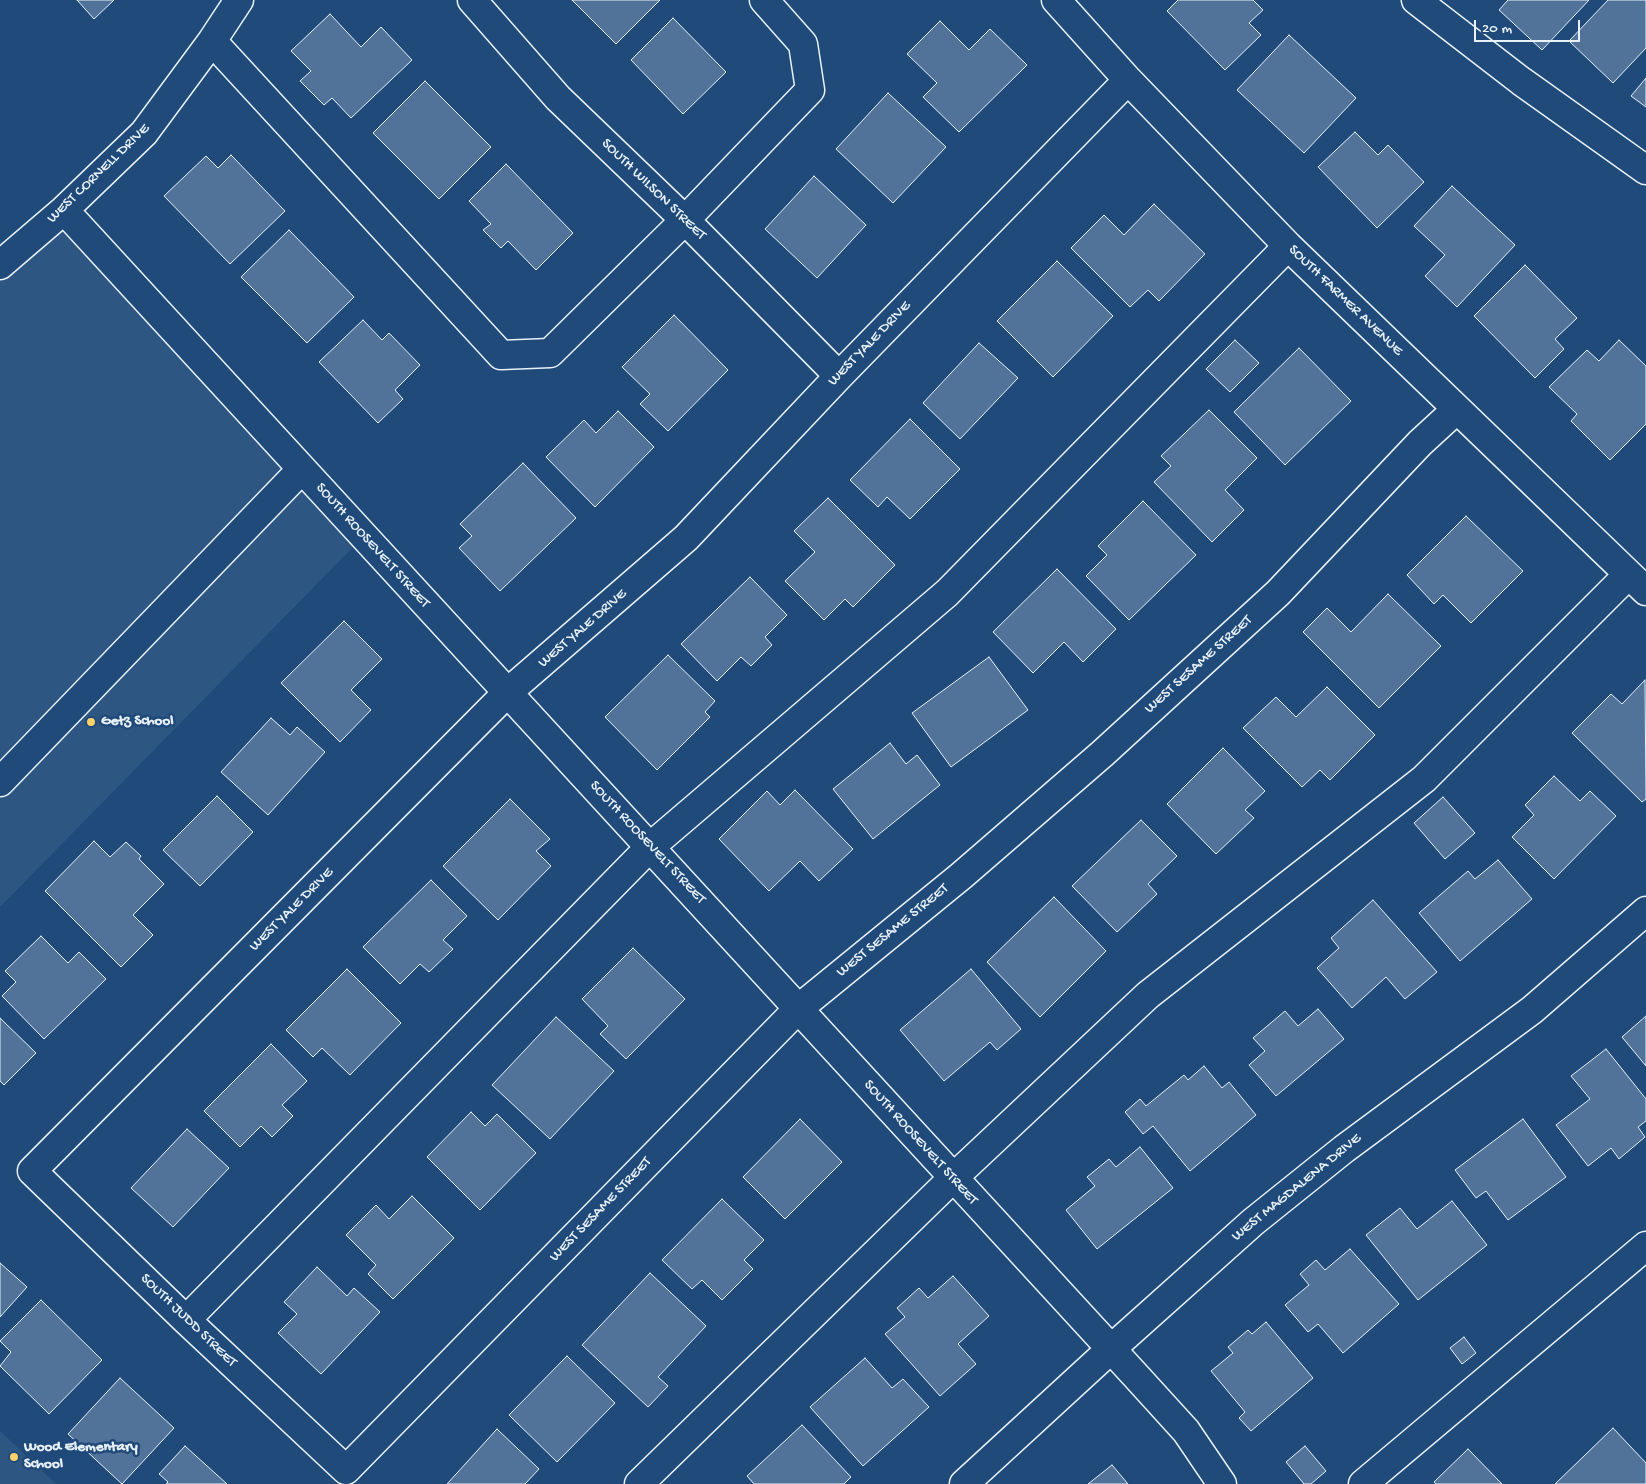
<!DOCTYPE html>
<html>
<head>
<meta charset="utf-8">
<style>
	body { margin:0 }
	#map { position:relative; width:1646px; height:1484px; overflow:hidden; background:#1f4a7a; font-family:"Gochi Hand",sans-serif }
	canvas { display:block }
	.scale { position:absolute; left:1474px; top:20px; width:106px; height:22px; box-sizing:border-box; border:2px solid #e8f1f8; border-top:0; padding-left:6px; font-size:15px; line-height:18px; white-space:nowrap; color:#e8f1f8; -webkit-text-stroke:4px #1f4a7a; paint-order:stroke }
</style>
</head>
<body>
<div id="map">
<canvas width="1646" height="1484"></canvas>
<div class="scale">20 m</div>
</div>
<script>
const ctx = document.querySelector('canvas').getContext('2d');
ctx.lineJoin = 'round';
function fillPath(path, color) { ctx.fillStyle = color; ctx.fill(path, 'evenodd'); }
const poly = rows => new Path2D(rows.map(r => 'M' + r).join(''));
function stroke(path, color, width, dash) { ctx.strokeStyle = color; ctx.lineWidth = width; ctx.lineCap = dash ? 'butt' : 'round'; ctx.setLineDash(dash || []); ctx.stroke(path); }
function drawText(font, color, halo, rows, align = 'center') {
  ctx.font = font + ' "Gochi Hand",sans-serif'; ctx.lineWidth = 5; ctx.setLineDash([]); ctx.textBaseline = 'middle'; ctx.strokeStyle = halo; ctx.fillStyle = color; for (const [text, x, y, turn = 0] of rows) {
    ctx.save(); ctx.translate(x, y); ctx.rotate((+turn || 0) * Math.PI / 180); ctx.textAlign = isNaN(turn) ? turn : align; if (halo) ctx.strokeText(text, 0, 0); ctx.fillText(text, 0, 0); ctx.restore();
  }
}
fillPath(poly([
	[64,210,364,536,0,907,0,265],
	[0,1431,56,1484,0,1484]
]), '#2e5683');
const building = poly([
	[77,0,114,0,94,19,77,0],
	[572,0,660,0,616,44,572,0],
	[1178,0,1253,0,1263,10,1249,23,1261,35,1225,70,1167,11,1178,0],
	[1508,0,1589,0,1542,50,1499,10,1508,0],
	[1608,0,1646,0,1646,48,1613,83,1569,41,1608,0],
	[330,14,361,47,381,27,412,60,351,118,332,98,324,105,300,81,311,71,291,51,330,14],
	[673,18,726,72,683,114,631,60,673,18],
	[940,21,969,50,990,29,1027,65,959,132,923,97,937,83,907,54,940,21],
	[1289,35,1356,98,1304,153,1237,90,1289,35],
	[1646,78,1646,107,1631,96,1646,78],
	[425,81,491,147,439,199,373,133,425,81],
	[888,93,946,147,893,203,836,149,888,93],
	[1355,132,1378,155,1388,145,1424,182,1377,228,1318,167,1355,132],
	[231,155,285,211,230,264,164,196,206,156,218,168,231,155],
	[506,164,573,233,536,270,508,241,501,248,483,230,491,224,469,201,506,164],
	[814,176,866,225,817,278,765,229,814,176],
	[1452,186,1515,245,1457,307,1425,276,1445,255,1414,226,1452,186],
	[1154,204,1205,254,1159,301,1148,290,1130,307,1071,248,1104,215,1124,235,1154,204],
	[289,230,354,297,307,343,241,277,289,230],
	[1057,261,1113,316,1053,377,997,321,1057,261],
	[1525,265,1577,318,1555,339,1564,349,1535,378,1474,316,1525,265],
	[674,315,728,370,668,431,640,404,650,394,622,367,674,315],
	[363,320,382,340,389,333,420,365,395,390,403,399,378,423,319,362,363,320],
	[1235,340,1259,363,1230,392,1206,369,1235,340],
	[1619,340,1646,366,1646,424,1610,460,1571,421,1577,414,1549,387,1587,350,1599,361,1619,340],
	[979,343,1018,378,960,439,923,403,979,343],
	[1299,348,1351,401,1285,465,1234,412,1299,348],
	[1209,410,1257,458,1225,490,1244,510,1212,542,1154,482,1171,466,1161,456,1209,410],
	[618,411,654,447,595,507,546,457,584,420,596,433,618,411],
	[910,419,960,469,910,519,887,497,878,507,850,480,910,419],
	[523,463,576,518,500,591,459,548,472,536,460,524,523,463],
	[828,498,895,565,853,607,845,599,824,620,785,581,815,552,794,531,828,498],
	[1143,501,1196,555,1129,620,1086,576,1107,555,1098,546,1143,501],
	[1466,516,1523,571,1471,623,1443,595,1434,604,1407,575,1466,516],
	[1057,569,1116,629,1083,662,1064,642,1033,673,993,632,1057,569],
	[750,577,787,615,765,637,772,645,751,666,741,657,717,681,681,644,750,577],
	[1388,594,1441,646,1379,708,1303,632,1327,608,1351,632,1388,594],
	[344,621,382,659,351,690,371,710,340,742,281,683,344,621],
	[668,655,715,701,705,712,710,717,657,770,605,717,668,655],
	[989,657,1028,710,951,767,912,713,989,657],
	[1645,680,1646,799,1642,802,1572,733,1611,694,1622,704,1645,680],
	[1327,687,1375,735,1330,780,1320,770,1302,787,1243,728,1276,697,1296,717,1327,687],
	[271,718,290,735,297,727,325,752,268,815,221,772,271,718],
	[890,743,906,764,917,755,940,785,873,839,833,789,890,743],
	[1223,748,1265,791,1245,810,1254,818,1216,854,1167,804,1223,748],
	[1554,776,1580,801,1590,791,1616,816,1554,879,1512,837,1534,815,1525,805,1554,776],
	[795,790,853,849,819,881,800,861,769,891,719,839,767,791,780,805,795,790],
	[217,796,253,832,200,886,163,850,217,796],
	[1443,797,1475,833,1445,859,1414,823,1443,797],
	[510,799,550,839,536,851,551,866,498,920,443,866,510,799],
	[1141,820,1177,856,1148,884,1157,894,1117,932,1072,886,1141,820],
	[94,841,110,857,126,842,141,856,139,859,164,884,133,915,153,935,121,967,45,891,94,841],
	[1498,860,1532,899,1460,961,1419,913,1468,871,1475,879,1498,860],
	[431,880,467,916,443,940,453,949,429,972,420,964,400,984,363,947,431,880],
	[1054,897,1106,951,1040,1017,987,962,1054,897],
	[1373,900,1437,972,1405,999,1386,977,1352,1008,1317,968,1339,948,1331,938,1373,900],
	[41,936,68,963,79,952,106,979,44,1039,2,996,16,982,5,971,41,936],
	[633,948,685,999,626,1059,600,1034,608,1026,582,999,633,948],
	[347,969,401,1023,350,1075,322,1048,313,1057,286,1030,347,969],
	[971,969,1021,1029,997,1050,990,1042,944,1081,900,1030,971,969],
	[1318,1009,1344,1039,1276,1096,1249,1065,1265,1051,1253,1038,1285,1011,1298,1026,1318,1009],
	[1646,1016,1646,1066,1622,1037,1646,1016],
	[556,1017,614,1071,550,1139,492,1085,556,1017],
	[0,1018,36,1053,4,1085,0,1081,0,1018],
	[271,1044,307,1081,282,1105,293,1116,272,1137,261,1126,240,1147,204,1111,271,1044],
	[1606,1049,1646,1099,1646,1121,1638,1127,1645,1137,1619,1159,1611,1148,1588,1166,1556,1125,1590,1099,1571,1076,1606,1049],
	[1204,1066,1222,1088,1229,1082,1256,1115,1190,1171,1153,1126,1143,1134,1125,1112,1140,1099,1146,1106,1184,1075,1188,1080,1204,1066],
	[471,1112,485,1126,497,1114,536,1153,480,1210,427,1157,471,1112],
	[800,1119,842,1162,785,1219,743,1177,800,1119],
	[1523,1119,1566,1177,1508,1220,1486,1191,1476,1198,1455,1170,1523,1119],
	[187,1129,229,1168,173,1227,131,1188,187,1129],
	[1140,1147,1173,1188,1097,1249,1066,1210,1095,1186,1087,1177,1109,1159,1116,1167,1140,1147],
	[412,1196,454,1238,393,1299,368,1274,376,1265,346,1235,376,1205,389,1219,412,1196],
	[722,1199,764,1240,744,1260,753,1269,722,1300,702,1280,692,1289,662,1260,722,1199],
	[1452,1201,1487,1245,1418,1300,1366,1235,1400,1208,1417,1229,1452,1201],
	[1350,1249,1399,1304,1343,1353,1318,1324,1308,1332,1285,1305,1309,1285,1300,1274,1316,1260,1325,1270,1350,1249],
	[0,1263,27,1287,0,1317,0,1263],
	[317,1267,347,1296,354,1288,380,1312,321,1374,278,1333,297,1314,284,1302,317,1267],
	[650,1273,706,1326,658,1377,668,1386,648,1407,582,1345,650,1273],
	[953,1276,989,1316,958,1344,976,1364,940,1396,885,1334,905,1317,897,1308,919,1288,928,1298,953,1276],
	[41,1300,102,1360,49,1414,0,1366,11,1352,0,1341,41,1300],
	[1266,1322,1313,1378,1251,1431,1239,1418,1245,1412,1211,1371,1233,1353,1228,1347,1248,1330,1252,1334,1266,1322],
	[1464,1337,1476,1353,1462,1364,1450,1348,1464,1337],
	[567,1356,615,1403,557,1462,509,1415,567,1356],
	[865,1358,892,1388,903,1379,929,1407,863,1466,810,1407,865,1358],
	[120,1378,174,1428,122,1484,68,1434,120,1378],
	[802,1425,851,1477,844,1484,754,1484,747,1476,802,1425],
	[1613,1428,1646,1463,1646,1484,1555,1484,1613,1428],
	[497,1429,539,1469,525,1484,447,1484,497,1429],
	[185,1446,227,1484,166,1484,168,1482,159,1474,185,1446],
	[1305,1446,1326,1471,1311,1484,1304,1484,1286,1462,1305,1446],
	[1468,1449,1502,1484,1436,1484,1434,1482,1468,1449],
	[1112,1465,1128,1484,1088,1484,1112,1465]
]);
fillPath(building, '#517399');
stroke(building, '#e8f1f8', 1);
const minor = poly([
	[472,0,558,98,685,220,839,376],
	[1056,0,1128,80,1288,246,1646,591],
	[1416,0,1521,81,1646,170],
	[212,41,501,355,550,353,685,220,810,90,803,44,764,0],
	[1128,80,839,376,686,538,507,693,32,1171,186,1320,346,1470,798,1009,961,876,1102,754,1278,593,1420,443,1457,409],
	[64,210,1136,1376,1186,1431,1222,1484],
	[0,265,64,210,144,133,212,41,239,0],
	[0,782,302,469],
	[186,1320,650,847,947,593,1288,246],
	[639,1484,952,1179,1148,995,1424,779,1628,575],
	[964,1484,1111,1349,1253,1222,1344,1149,1532,1010,1646,911],
	[1363,1484,1646,1246]
]);
stroke(minor, '#e8f1f8', 31);
stroke(minor, '#1f4a7a', 28);
for (const [x, y, r, color] of [
	[91,722,5,"#ffd166"],
	[14,1457,5,"#ffd166"]
]) { const dot = new Path2D(); dot.arc(x, y, r, 0, 2 * Math.PI); ctx.fillStyle = color; ctx.fill(dot); stroke(dot, '#1f4a7a', 2); }
drawText('15px', '#e8f1f8', '#1f4a7a', [
	["WEST CORNELL DRIVE",99,174,-44],
	["SOUTH WILSON STREET",653,190,44],
	["SOUTH FARMER AVENUE",1345,301,44],
	["WEST YALE DRIVE",870,344,-46],
	["SOUTH ROOSEVELT STREET",372,546,48],
	["WEST YALE DRIVE",583,629,-41],
	["WEST SESAME STREET",1199,665,-42],
	["SOUTH ROOSEVELT STREET",647,843,47],
	["WEST YALE DRIVE",292,910,-45],
	["WEST SESAME STREET",893,931,-39],
	["SOUTH ROOSEVELT STREET",920,1143,48],
	["WEST MAGDALENA DRIVE",1297,1188,-39],
	["WEST SESAME STREET",601,1210,-46],
	["SOUTH JUDD STREET",188,1321,44]
]);
drawText('bold 15px', '#e8f1f8', '#1f4a7a', [
	["Getz School",101,722],
	["Wood Elementary",24,1448],
	["School",24,1465]
], 'left');
</script>
</body>
</html>
